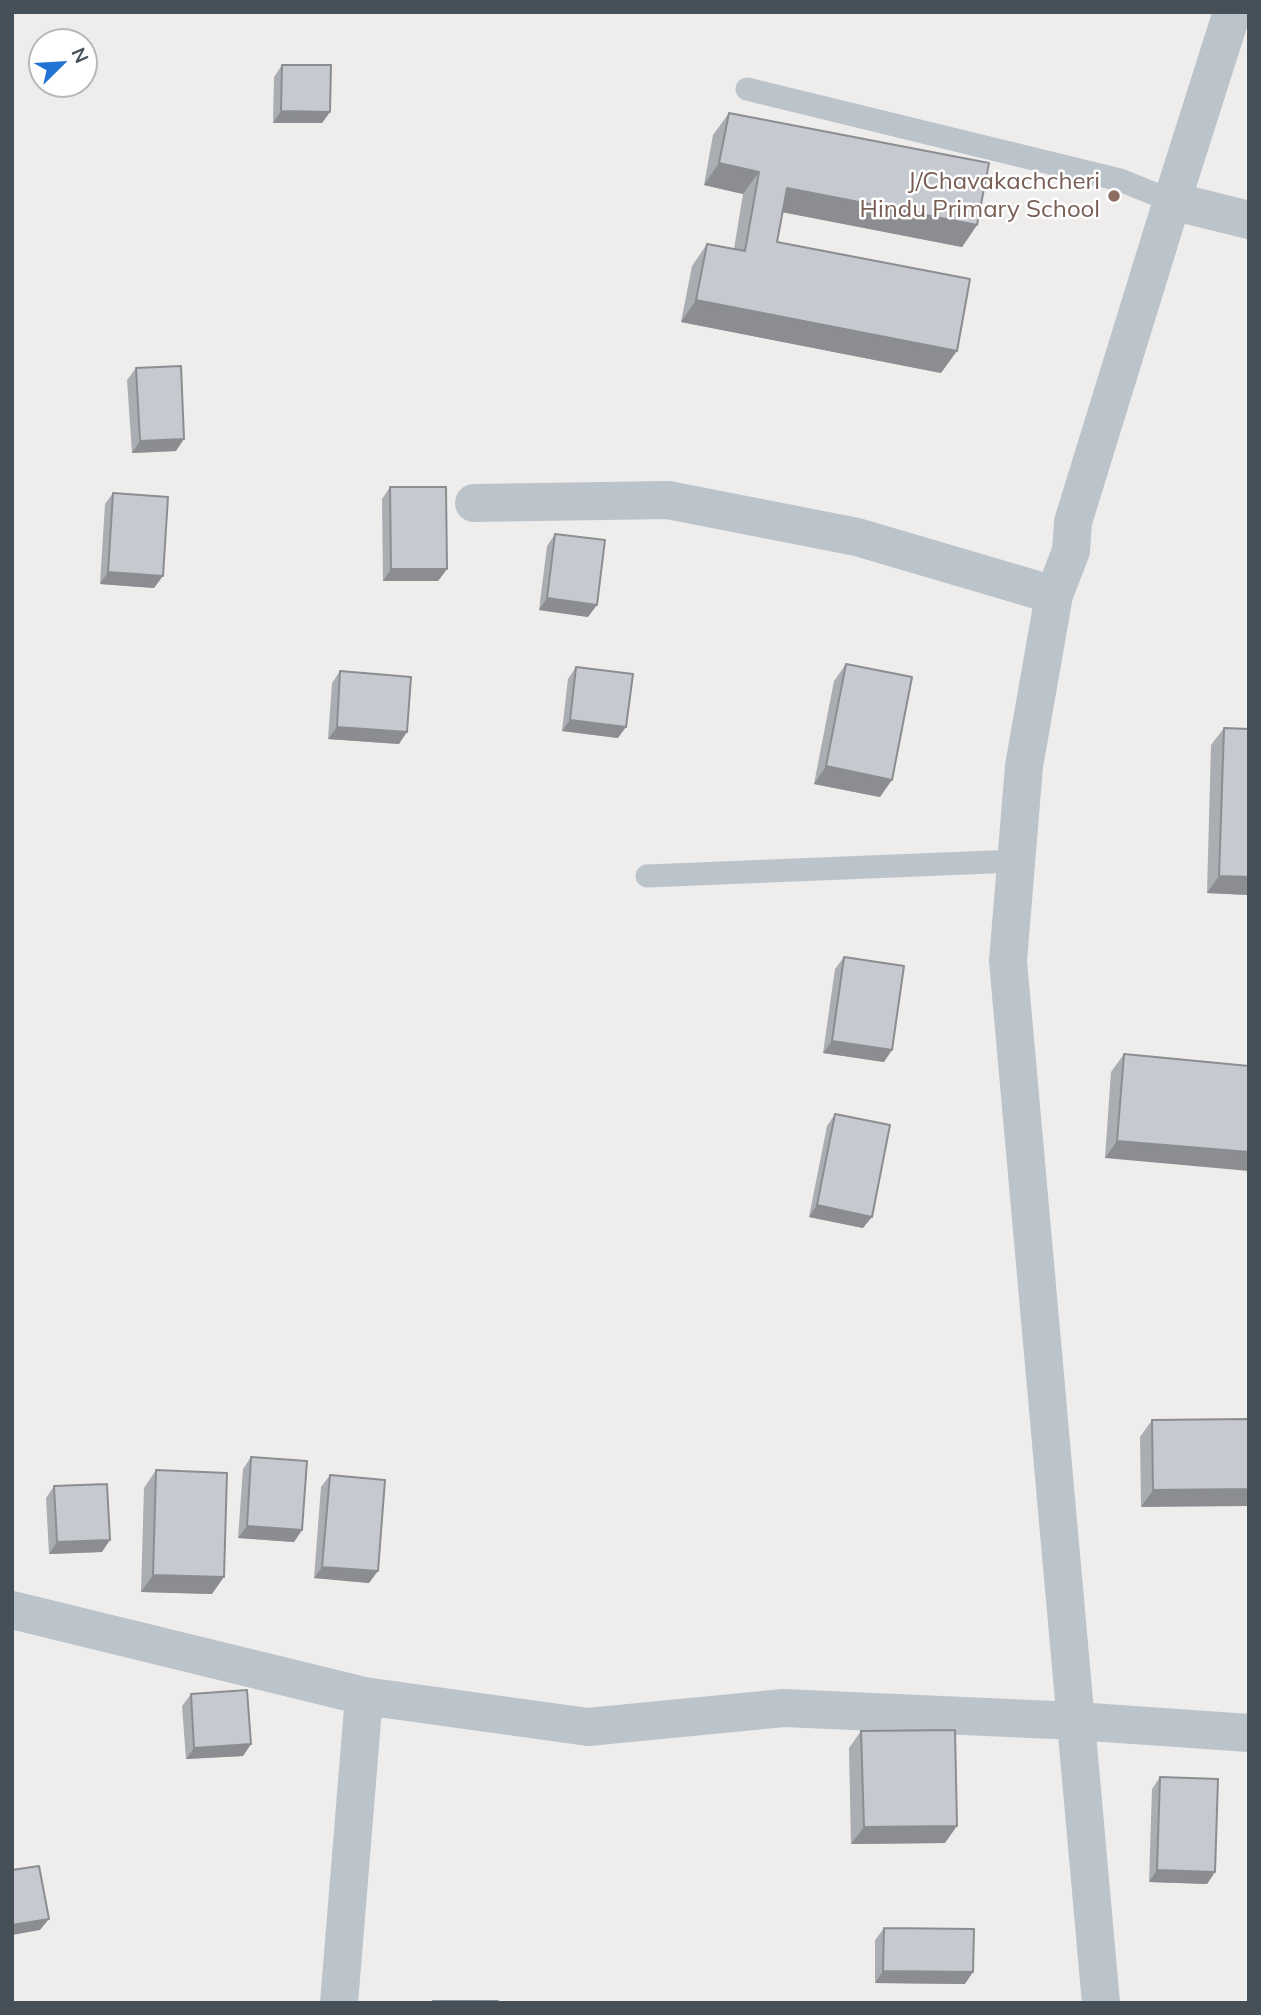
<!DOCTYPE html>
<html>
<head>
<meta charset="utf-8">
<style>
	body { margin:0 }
	#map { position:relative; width:1261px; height:2015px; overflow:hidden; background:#efecec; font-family:Mulish,sans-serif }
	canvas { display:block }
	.frame { position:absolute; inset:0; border:14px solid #455058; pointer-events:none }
	.north { position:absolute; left:28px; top:28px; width:70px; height:70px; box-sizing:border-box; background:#fff; border:2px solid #b5b9bc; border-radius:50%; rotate:66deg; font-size:19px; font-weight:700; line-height:28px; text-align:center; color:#455058 }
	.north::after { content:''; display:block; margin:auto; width:24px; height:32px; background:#2174d4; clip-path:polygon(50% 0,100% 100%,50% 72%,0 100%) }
</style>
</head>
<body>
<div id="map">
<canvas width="1261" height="2015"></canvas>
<div class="frame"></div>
<div class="north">N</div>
</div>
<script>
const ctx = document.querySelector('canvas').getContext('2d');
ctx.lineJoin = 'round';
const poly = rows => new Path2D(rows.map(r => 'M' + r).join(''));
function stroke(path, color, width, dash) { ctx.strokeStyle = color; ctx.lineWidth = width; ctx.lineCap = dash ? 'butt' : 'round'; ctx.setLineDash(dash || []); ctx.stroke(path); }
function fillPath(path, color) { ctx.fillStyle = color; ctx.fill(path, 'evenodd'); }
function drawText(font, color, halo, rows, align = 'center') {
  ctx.font = font + ' Mulish,sans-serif'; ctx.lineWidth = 5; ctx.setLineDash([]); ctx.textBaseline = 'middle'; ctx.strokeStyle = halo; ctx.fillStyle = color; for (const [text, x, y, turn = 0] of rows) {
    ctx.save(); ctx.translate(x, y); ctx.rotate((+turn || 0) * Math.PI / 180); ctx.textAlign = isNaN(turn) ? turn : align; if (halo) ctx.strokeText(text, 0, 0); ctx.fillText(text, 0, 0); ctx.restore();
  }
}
stroke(poly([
	[747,89,1120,180,1172,201],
	[647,876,1016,861]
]), '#bbc4cb', 23);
stroke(poly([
	[1172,201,1249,220],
	[474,503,668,500,857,537,1054,595],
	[12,1610,364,1696],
	[339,2003,364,1696,588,1727,784,1708,1076,1721,1249,1733],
	[1101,2003,1008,961,1024,766,1054,595,1071,551,1073,522,1172,201,1232,12]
]), '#bbc4cb', 38);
fillPath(poly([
	[282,65,330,112,322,123,273,123,274,77],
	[729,113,977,225,962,247,783,212,777,242,941,373,681,322,692,266,707,244,734,249,743,194,704,185,713,135],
	[136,368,176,451,132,453,127,380],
	[390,487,447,569,438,581,383,581,382,499],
	[113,493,154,588,100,584,105,504],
	[555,534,588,617,539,610,547,546],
	[846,664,880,797,814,784,834,681],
	[576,667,618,738,562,731,568,679],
	[340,671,399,744,328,739,332,683],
	[1224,728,1249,729,1249,895,1207,893,1211,745],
	[844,957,884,1062,823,1053,835,969],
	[1124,1054,1249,1066,1105,1158,1111,1072],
	[835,1114,863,1228,809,1217,827,1126],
	[1249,1419,1141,1507,1140,1437,1152,1420],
	[251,1457,302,1530,294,1542,238,1538,243,1469],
	[156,1470,212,1594,141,1592,144,1488],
	[330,1475,369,1583,314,1578,321,1487],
	[54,1486,102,1552,49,1554,46,1498],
	[191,1694,251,1744,243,1756,186,1759,182,1706],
	[861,1731,945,1843,851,1844,849,1748],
	[1160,1777,1215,1872,1207,1884,1149,1882,1152,1789],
	[884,1928,965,1984,875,1983,875,1940]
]), '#aaadb2');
fillPath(poly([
	[281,111,330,112,322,123,273,123],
	[719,163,759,172,743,194,704,185],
	[787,188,977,225,962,247,771,210],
	[696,300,957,351,941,373,681,322],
	[184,439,176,451,132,453,140,441],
	[391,569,447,569,438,581,383,581],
	[108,572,163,576,154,588,100,584],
	[547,598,597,605,588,617,539,610],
	[570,720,626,727,618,738,562,731],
	[337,727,407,732,399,744,328,739],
	[826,766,892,780,880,797,814,784],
	[1219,876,1249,877,1249,895,1207,893],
	[832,1041,892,1050,884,1062,823,1053],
	[1117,1141,1249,1152,1249,1171,1105,1158],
	[817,1205,872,1217,863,1228,809,1217],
	[1249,1489,1249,1506,1141,1507,1153,1490],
	[247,1526,302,1530,294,1542,238,1538],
	[110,1540,102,1552,49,1554,57,1542],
	[322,1567,378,1571,369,1583,314,1578],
	[153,1575,224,1577,212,1594,141,1592],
	[251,1744,243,1756,186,1759,194,1748],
	[957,1826,945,1843,851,1844,864,1827],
	[1157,1870,1215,1872,1207,1884,1149,1882],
	[49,1919,40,1930,12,1935,12,1925],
	[883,1971,973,1972,965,1984,875,1983]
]), '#8b8d91');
const building = poly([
	[282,65,331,65,330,112,281,111,282,65],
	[729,113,989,163,977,225,787,188,777,242,970,279,957,351,696,300,707,244,745,251,759,172,719,163,729,113],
	[181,366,184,439,140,441,136,368,181,366],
	[390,487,446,487,447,569,391,569,390,487],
	[113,493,168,497,163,576,108,572,113,493],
	[555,534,605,540,597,605,547,598,555,534],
	[846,664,912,677,892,780,826,766,846,664],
	[576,667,633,674,626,727,570,720,576,667],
	[340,671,411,677,407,732,337,727,340,671],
	[1224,728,1249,729,1249,877,1219,876,1224,728],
	[844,957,904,966,892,1050,832,1041,844,957],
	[1124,1054,1249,1066,1249,1152,1117,1141,1124,1054],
	[835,1114,890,1125,872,1217,817,1205,835,1114],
	[1249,1419,1249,1489,1153,1490,1152,1420,1249,1419],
	[251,1457,307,1461,302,1530,247,1526,251,1457],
	[156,1470,227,1473,224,1577,153,1575,156,1470],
	[330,1475,385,1480,378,1571,322,1567,330,1475],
	[107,1484,110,1540,57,1542,54,1486,107,1484],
	[247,1690,251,1744,194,1748,191,1694,247,1690],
	[955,1730,957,1826,864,1827,861,1731,955,1730],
	[1160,1777,1218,1779,1215,1872,1157,1870,1160,1777],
	[39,1866,49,1919,12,1925,12,1870,39,1866],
	[884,1928,974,1929,973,1972,883,1971,884,1928],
	[433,2001,498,2001,498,2003,433,2003,433,2001]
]);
fillPath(building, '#c6c9cf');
stroke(building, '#8b8d91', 2);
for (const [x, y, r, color] of [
	[1114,196,7,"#8d6e63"]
]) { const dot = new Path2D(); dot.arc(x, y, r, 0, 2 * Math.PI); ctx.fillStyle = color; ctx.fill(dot); stroke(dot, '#fff', 2.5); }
drawText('24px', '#785e54', '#fff', [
	["J/Chavakachcheri",1100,182],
	["Hindu Primary School",1100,210]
], 'right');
</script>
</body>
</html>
